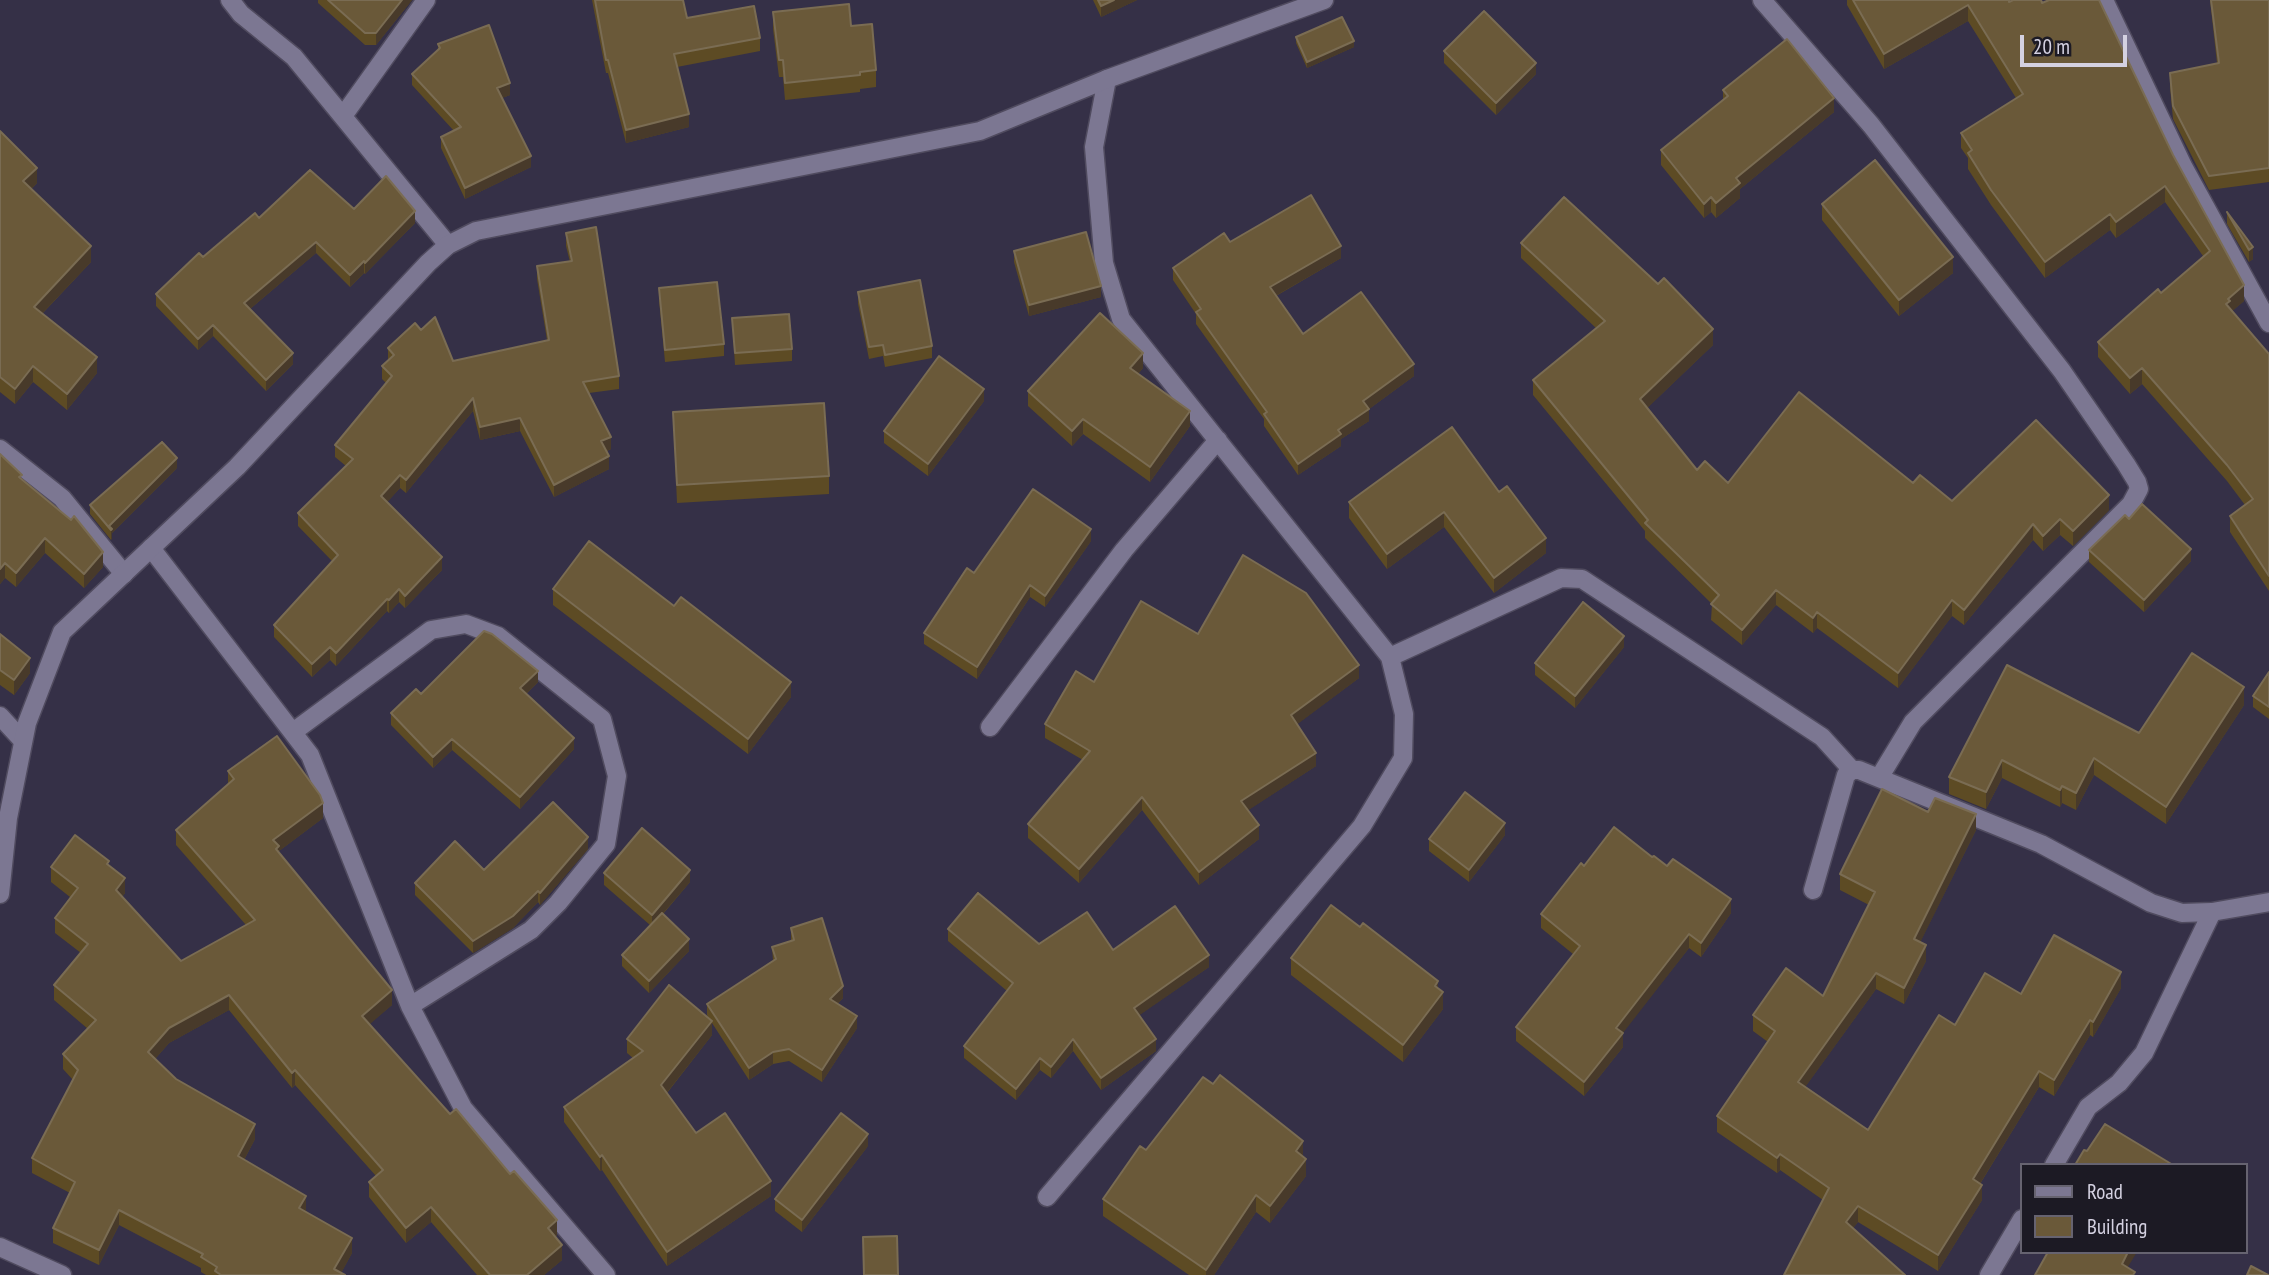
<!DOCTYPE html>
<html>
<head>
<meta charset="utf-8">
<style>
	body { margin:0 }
	#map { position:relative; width:2269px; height:1275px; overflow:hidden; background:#353047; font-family:"PT Sans Narrow",sans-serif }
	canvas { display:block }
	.legend { position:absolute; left:2020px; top:1163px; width:228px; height:91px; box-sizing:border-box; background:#1c1a24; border:2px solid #666370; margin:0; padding:9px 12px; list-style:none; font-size:21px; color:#d4d1e1 }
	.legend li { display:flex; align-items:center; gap:14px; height:35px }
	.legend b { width:35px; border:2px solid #666370 }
	.scale { position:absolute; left:2020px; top:35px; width:107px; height:32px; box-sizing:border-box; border:4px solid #d4d1e1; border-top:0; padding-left:9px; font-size:21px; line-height:24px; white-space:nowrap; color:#d4d1e1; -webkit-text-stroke:5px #1c1a24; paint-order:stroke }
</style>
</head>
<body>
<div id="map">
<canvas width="2269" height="1275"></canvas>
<ul class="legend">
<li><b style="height:9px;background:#7c7792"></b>Road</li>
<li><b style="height:19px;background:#6a5939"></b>Building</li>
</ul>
<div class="scale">20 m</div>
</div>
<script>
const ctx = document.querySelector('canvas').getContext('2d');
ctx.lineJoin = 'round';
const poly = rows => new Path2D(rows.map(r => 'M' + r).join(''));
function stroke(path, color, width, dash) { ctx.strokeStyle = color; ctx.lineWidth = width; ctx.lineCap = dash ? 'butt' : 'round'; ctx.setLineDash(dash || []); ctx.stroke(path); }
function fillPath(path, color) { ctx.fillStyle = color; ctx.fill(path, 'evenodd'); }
const minor = poly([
	[230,0,241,14,294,57,448,245],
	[1762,0,1871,125,2062,371,2126,464,2137,482,2139,489,2131,504,1913,722,1879,778],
	[2104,0,2183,166,2269,323],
	[343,116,426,0],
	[0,449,62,498,124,574],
	[151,548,310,755,410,1006,463,1108,606,1275],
	[1390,657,1561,578,1582,579,1822,737,1852,770,1859,770,2041,844,2151,903,2182,913,2212,912,2269,902],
	[0,716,23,741],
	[990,727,1124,550,1218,440],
	[293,732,431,630,466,624,498,636,602,719,617,776,606,844,558,903,531,930,410,1006],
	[1813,890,1846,775,1852,770],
	[2054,1165,2088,1107,2119,1083,2144,1053,2212,912],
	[1047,1197,1362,826,1403,758,1404,714,1390,657,1121,319,1104,263,1094,147,1107,79],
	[0,1247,62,1275],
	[1989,1275,2022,1219]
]);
const tertiary = poly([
	[0,894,8,818,27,723,62,632,237,467,428,263,448,245,476,231,980,131,1107,79,1324,0]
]);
stroke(minor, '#504b5f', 21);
stroke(tertiary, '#504b5f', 21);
stroke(minor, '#7c7792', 18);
stroke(tertiary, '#7c7792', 18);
fillPath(poly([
	[318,0,412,0,376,45,365,45,318,3],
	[592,0,683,0,687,18,760,38,760,51,677,67,689,127,626,143,608,73,606,73],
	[1093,0,1137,0,1101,17],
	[1847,0,2009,0,2009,2,2042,3,2173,155,2244,301,2232,311,2269,354,2269,591,2230,532,2230,516,2245,505,2227,481,2142,384,2130,394,2098,357,2098,342,2161,293,2203,256,2165,202,2116,238,2110,230,2045,278,1991,205,1968,169,1968,158,1961,148,1961,133,2016,98,1968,21,1884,69,1847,5],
	[2210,0,2269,0,2269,182,2209,190,2173,119,2170,87,2170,73,2217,63],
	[773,12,851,26,876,70,876,87,860,89,860,92,785,100,783,77,779,77,773,29],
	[1296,37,1354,47,1307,68,1296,43],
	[438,44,510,95,502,98,531,167,465,199,441,148,441,137,454,131,412,85,412,74,438,50],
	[1444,51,1536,74,1496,115,1444,63],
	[1723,90,1834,112,1740,189,1740,198,1716,218,1711,212,1704,218,1661,165,1661,150,1723,101],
	[0,131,37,183,31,189,91,262,42,314,97,373,67,410,33,382,15,404,0,392],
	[1822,204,1953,273,1899,316,1822,220],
	[354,209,415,223,365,274,364,273,350,287,316,253,250,309,293,364,266,391,213,336,198,350,156,306,156,294,203,257],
	[2227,212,2253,247,2253,259,2249,262,2227,224],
	[566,233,619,376,619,389,589,393,611,449,607,451,609,469,554,497,520,431,480,440,473,411,406,493,400,488,387,502,442,570,405,608,399,602,389,613,387,611,336,666,330,660,312,677,274,637,274,625,332,561,298,526,298,513,346,466,335,457,335,445,386,383,382,379,382,366,388,360,388,348,453,361,547,340,537,279,537,266,570,262,566,246],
	[1230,242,1341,258,1276,296,1303,334,1414,376,1369,409,1369,421,1341,439,1341,446,1298,475,1264,426,1264,419,1196,324,1196,314,1173,280,1173,268],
	[1521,243,1713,345,1647,408,1697,470,1728,483,1913,483,1952,501,2109,510,2073,546,2060,535,2043,551,2033,540,1964,625,1952,616,1898,688,1817,628,1813,633,1776,605,1742,645,1711,620,1712,604,1645,538,1645,531,1533,395,1533,380,1596,328,1521,258],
	[1014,251,1101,297,1029,316,1014,262],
	[659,288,724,344,724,356,665,362,659,300],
	[858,292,932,346,932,358,885,367,883,356,869,359,858,304],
	[732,318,792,349,792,361,735,365],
	[1143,368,1138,374,1190,426,1150,482,1083,434,1072,446,1028,406,1028,391],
	[984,401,928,476,884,443,884,431],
	[673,412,829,476,829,494,677,503],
	[0,454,22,479,103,567,84,588,45,553,16,587,5,578,0,584],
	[177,468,112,533,112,538,111,540,90,514,90,505],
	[1499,492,1546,553,1494,593,1444,527,1387,569,1349,518,1349,502],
	[1091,541,1045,607,1030,597,977,679,924,644,924,633,974,573],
	[2089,550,2191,561,2144,612,2089,562],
	[553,589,791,697,748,754,553,605],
	[0,634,30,673,14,695,0,685],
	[1624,647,1575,708,1535,675,1535,663],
	[2007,665,2139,733,2244,705,2166,824,2094,775,2076,810,2062,803,2060,807,2002,778,1986,809,1949,794,1949,777],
	[2269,672,2269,719,2253,707,2253,696],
	[1359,678,1297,724,1316,766,1248,810,1259,839,1199,885,1142,810,1079,883,1028,838,1028,824,1083,760,1045,738,1045,724,1094,682],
	[538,682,526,694,574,749,520,809,452,750,433,768,391,725,391,713,421,694],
	[228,771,323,818,279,851,279,852,392,1005,369,1024,557,1235,555,1237,562,1260,544,1275,477,1275,431,1222,406,1243,369,1197,369,1182,376,1176,295,1085,292,1088,229,1010,169,1043,155,1059,176,1079,255,1139,244,1160,306,1211,352,1253,341,1273,345,1275,206,1275,201,1272,201,1268,119,1225,99,1265,53,1243,53,1228,70,1193,32,1173,32,1158,73,1080,63,1069,63,1054,88,1029,54,1000,54,985,81,953,55,933,55,918,70,897,51,882,51,867,109,866,125,893,122,897,181,961,246,925,176,845,176,830,228,784],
	[1928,812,1976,830,1920,942,1926,961,1904,1004,1876,989,1805,1087,1868,1130,1955,1025,2021,994,2121,988,2093,1037,2090,1035,2054,1096,2039,1087,1980,1184,1982,1200,1938,1271,1858,1222,1853,1228,1823,1200,1780,1170,1777,1173,1717,1132,1717,1116,1768,1042,1753,1031,1753,1015,1823,996,1869,905,1840,890,1840,874],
	[1505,835,1469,882,1429,851,1429,839],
	[588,849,540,905,538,902,513,928,473,953,415,895,415,883,484,870],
	[1652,857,1731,913,1701,957,1689,948,1622,1033,1623,1047,1584,1096,1516,1041,1516,1027,1573,954,1541,928,1541,914],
	[604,873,690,882,663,914,689,951,649,993,622,966,622,955,650,925,604,885],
	[791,928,843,998,837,1004,857,1028,822,1082,789,1061,773,1064,749,1080,712,1023,712,1035,667,1093,696,1133,771,1196,667,1266,602,1170,600,1171,564,1122,564,1107,633,1058,627,1053,627,1039,709,1018,707,1015,707,1004,773,961,772,947,791,941],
	[948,929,1039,944,1113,950,1209,967,1139,1015,1156,1051,1101,1090,1073,1051,1051,1078,1040,1070,1016,1100,964,1058,964,1046,1007,991,948,941],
	[1291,958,1438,988,1443,1009,1403,1062,1291,975],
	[868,1146,802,1232,775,1211,775,1199],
	[1146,1150,1303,1156,1306,1176,1270,1223,1256,1212,1214,1275,1189,1275,1103,1216,1103,1199]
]), '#5d4b24');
fillPath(poly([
	[402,0,412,0,376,45,376,33],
	[1114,0,1137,0,1101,17,1101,6],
	[1968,5,1968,21,1884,69,1884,54],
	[1354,41,1354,47,1307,68,1307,62],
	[1536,63,1536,74,1496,115,1496,103],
	[510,83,510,95,497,100,497,88],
	[1834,98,1834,112,1740,189,1740,198,1716,218,1716,203,1736,178],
	[689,114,689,127,626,143,626,130],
	[531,156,531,167,465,199,465,188],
	[37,168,37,183,23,197,23,181],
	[2165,186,2165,202,2116,238,2116,222],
	[1711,197,1711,212,1704,218,1704,204],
	[415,211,415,223,365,274,365,263],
	[2110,214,2110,230,2045,278,2045,262],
	[316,242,316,253,244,314,244,303],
	[91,246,91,262,34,322,34,307],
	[1341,246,1341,258,1270,299,1270,287],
	[2253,247,2253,259,2249,262,2249,250],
	[1953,257,1953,273,1899,316,1899,300],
	[364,261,364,273,350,287,350,275],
	[2244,285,2244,301,2230,313,2226,304,2228,299],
	[1101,286,1101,297,1029,316,1029,305],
	[213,325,213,336,198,350,198,339],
	[1713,329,1713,345,1640,415,1640,399],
	[293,353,293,364,266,391,266,380],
	[1143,353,1143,368,1130,383,1130,368],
	[97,357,97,373,67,410,67,394],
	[1414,364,1414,376,1369,409,1369,421,1341,439,1341,446,1298,475,1298,464,1338,430,1363,401],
	[33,366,33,382,15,404,15,389],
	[2142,368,2142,384,2130,394,2130,378],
	[984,389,984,401,928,476,928,464],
	[473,398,473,411,406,493,406,480],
	[1190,411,1190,426,1150,482,1150,467],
	[520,418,520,431,480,440,480,427],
	[1083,419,1083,434,1072,446,1072,431],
	[611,437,611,449,601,453,601,441],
	[609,456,609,469,554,497,554,485],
	[177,458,177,468,112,533,112,538,111,540,111,530,109,526],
	[400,475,400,488,381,509,381,496],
	[2109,495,2109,510,2073,546,2073,531],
	[1444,512,1444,527,1387,569,1387,554],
	[2060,519,2060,535,2043,551,2043,536],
	[2033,524,2033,540,1964,625,1964,610],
	[1091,529,1091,541,1045,607,1045,596],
	[45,538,45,553,16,587,16,573],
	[1546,538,1546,553,1494,593,1494,578],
	[2191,549,2191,561,2144,612,2144,600],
	[103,552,103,567,84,588,84,574],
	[442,557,442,570,405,608,405,596],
	[5,563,5,578,0,584,0,569],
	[1030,585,1030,597,977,679,977,667],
	[399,589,399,602,389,613,389,600],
	[1776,590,1776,605,1742,645,1742,630],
	[387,599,387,611,336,666,336,653],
	[1952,600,1952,616,1898,688,1898,673],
	[1817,612,1817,628,1813,633,1813,618],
	[1624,636,1624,647,1575,708,1575,696],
	[330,647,330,660,312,677,312,664],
	[30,658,30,673,14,695,14,680],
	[1359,665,1359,678,1291,729,1291,715],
	[538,671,538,682,520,700,520,688],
	[791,682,791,697,748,754,748,739],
	[2244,687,2244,705,2166,824,2166,807],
	[574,738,574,749,520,809,520,797],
	[452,739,452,750,433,768,433,757],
	[1316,753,1316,766,1241,815,1241,801],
	[2094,758,2094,775,2076,810,2076,793],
	[2002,760,2002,778,1986,809,1986,792],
	[2062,786,2062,803,2060,807,2060,790],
	[1142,797,1142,810,1079,883,1079,869],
	[323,803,323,818,279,851,279,861,273,840],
	[1976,814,1976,830,1914,955,1914,939],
	[1505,823,1505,835,1469,882,1469,870],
	[1259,825,1259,839,1199,885,1199,872],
	[588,837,588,849,540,905,540,893],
	[690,870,690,882,652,926,652,915],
	[125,878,125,893,116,906,116,890],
	[538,891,538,902,513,928,473,953,473,941],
	[1731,899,1731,913,1701,957,1701,943],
	[1689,934,1689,948,1616,1042,1616,1028],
	[689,939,689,951,649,993,649,981],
	[1926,945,1926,961,1904,1004,1904,988],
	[1209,955,1209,967,1134,1019,1134,1008],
	[2121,972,2121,988,2093,1037,2093,1022],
	[1876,973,1876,989,1798,1097,1798,1082],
	[1438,981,1438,998,1443,992,1443,1009,1403,1062,1403,1045],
	[843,986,843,998,830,1011,830,999],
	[392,990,392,1005,362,1031,362,1016],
	[229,995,229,1010,169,1043,148,1067,148,1052,169,1028],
	[857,1016,857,1028,822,1082,822,1070],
	[2090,1020,2090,1035,2054,1096,2054,1080],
	[712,1021,712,1035,661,1100,661,1085],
	[1623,1033,1623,1047,1584,1096,1584,1082],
	[1073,1039,1073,1051,1051,1078,1051,1067],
	[1156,1039,1156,1051,1101,1090,1101,1078],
	[773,1052,773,1064,749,1080,749,1068],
	[1040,1058,1040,1070,1016,1100,1016,1089],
	[295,1070,295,1085,292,1088,292,1073],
	[2039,1071,2039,1087,1973,1195,1973,1179],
	[255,1124,255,1139,238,1171,238,1156],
	[868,1134,868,1146,802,1232,802,1220],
	[1303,1141,1303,1158,1296,1151],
	[1780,1154,1780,1170,1777,1173,1777,1158],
	[602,1155,602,1170,600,1171,600,1157],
	[1306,1159,1306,1176,1270,1223,1270,1206],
	[771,1181,771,1196,667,1266,667,1252],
	[1982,1185,1982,1200,1938,1271,1938,1255],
	[1256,1195,1256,1212,1214,1275,1206,1275,1206,1270],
	[306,1196,306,1211,299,1223,299,1208],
	[1858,1206,1858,1222,1846,1237,1846,1222],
	[431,1207,431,1222,406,1243,406,1228],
	[119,1210,119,1225,99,1265,99,1250],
	[557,1220,557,1235,548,1243,548,1228],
	[352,1238,352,1253,340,1275,334,1269],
	[562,1245,562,1260,544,1275,527,1275],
	[2128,1252,2137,1252,2123,1275,2122,1264]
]), '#483a2a');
const building = poly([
	[328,0,402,0,376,33,365,33,328,0],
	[595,0,683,0,687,18,754,6,760,38,674,54,689,114,626,130,608,60,606,60,595,0],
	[1098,0,1114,0,1101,6,1098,0],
	[1853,0,2009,0,2009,2,2013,0,2041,0,2042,3,2049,0,2099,0,2173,155,2244,285,2228,299,2230,301,2226,304,2269,354,2269,576,2230,516,2253,499,2227,465,2142,368,2130,378,2098,342,2158,289,2161,293,2210,251,2165,186,2116,222,2110,214,2045,262,1991,190,1968,153,1972,150,1961,133,2023,94,1968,5,1884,54,1853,0],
	[2211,0,2269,0,2269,168,2209,176,2173,106,2170,73,2219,63,2211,0],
	[849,4,851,26,872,24,876,70,860,72,860,75,785,83,783,60,779,60,773,12,849,4],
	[1484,11,1536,63,1496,103,1444,51,1484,11],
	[1342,17,1354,41,1307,62,1296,37,1342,17],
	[489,25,510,83,497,88,531,156,465,188,441,137,461,127,412,74,440,48,438,44,489,25],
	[1787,39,1834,98,1736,178,1740,183,1716,203,1711,197,1704,204,1661,150,1728,96,1723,90,1787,39],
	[0,131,37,168,23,181,91,246,34,307,97,357,67,394,33,366,15,389,0,377,0,131],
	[1875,160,1953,257,1899,300,1822,204,1875,160],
	[310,170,354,209,386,176,415,211,365,263,364,261,350,275,316,242,244,303,293,353,266,380,213,325,198,339,156,294,199,253,203,257,255,213,259,218,310,170],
	[1311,195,1341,246,1270,287,1303,334,1361,292,1414,364,1363,401,1369,409,1338,430,1341,434,1298,464,1264,414,1267,412,1196,312,1201,309,1173,268,1224,233,1230,242,1311,195],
	[1564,197,1658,284,1664,278,1713,329,1640,399,1697,470,1705,461,1728,483,1799,392,1913,483,1920,475,1952,501,2036,420,2109,495,2073,531,2060,519,2043,536,2033,524,1964,610,1952,600,1898,673,1817,612,1813,618,1776,590,1742,630,1711,604,1719,595,1645,523,1648,520,1533,380,1605,321,1521,243,1564,197],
	[2227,212,2253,247,2249,250,2227,212],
	[596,227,619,376,583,382,611,437,601,441,609,456,554,485,520,418,480,427,473,398,406,480,400,475,381,496,442,557,405,596,399,589,389,600,387,599,336,653,330,647,312,664,274,625,338,555,298,513,353,459,335,445,392,376,382,366,394,355,388,348,415,323,421,330,435,317,453,361,549,340,537,266,572,261,566,233,596,227],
	[1086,232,1101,286,1029,305,1014,251,1086,232],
	[920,280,932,346,885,355,883,345,869,347,858,292,920,280],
	[717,282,724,344,665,350,659,288,717,282],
	[1100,313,1143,353,1130,368,1190,411,1150,467,1083,419,1072,431,1028,391,1100,313],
	[789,314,792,349,735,353,732,318,789,314],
	[939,356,984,389,928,464,884,431,939,356],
	[824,403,829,476,677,485,673,412,824,403],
	[1452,427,1499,492,1507,486,1546,538,1494,578,1444,512,1387,554,1349,502,1452,427],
	[162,442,177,458,109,526,112,529,111,530,90,505,162,442],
	[0,454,22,475,19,477,71,520,74,516,103,552,84,574,45,538,16,573,5,563,0,569,0,454],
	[1033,489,1091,529,1045,596,1030,585,977,667,924,633,967,568,974,573,1033,489],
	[2142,504,2191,549,2144,600,2089,550,2125,515,2129,519,2142,504],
	[589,541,674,606,681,597,791,682,748,739,553,589,589,541],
	[1243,555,1306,593,1359,665,1291,715,1316,753,1241,801,1259,825,1199,872,1142,797,1079,869,1028,824,1090,751,1045,724,1076,671,1094,682,1141,601,1198,634,1243,555],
	[1583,602,1624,636,1575,696,1535,663,1583,602],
	[484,631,492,634,538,671,520,688,574,738,520,797,452,739,433,757,391,713,416,689,421,694,484,631],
	[0,634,30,658,14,680,0,670,0,634],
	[2192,653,2244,687,2166,807,2094,758,2076,793,2062,786,2060,790,2002,760,1986,792,1949,777,2007,665,2139,733,2192,653],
	[2269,672,2269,707,2253,696,2269,672],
	[277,736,320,795,323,803,273,840,279,846,276,849,392,990,362,1016,450,1114,456,1109,510,1174,514,1171,557,1220,548,1228,562,1245,527,1275,490,1275,431,1207,406,1228,369,1182,383,1170,295,1070,292,1073,229,995,169,1028,148,1052,176,1079,255,1124,238,1156,306,1196,299,1208,352,1238,334,1269,345,1275,221,1275,215,1271,217,1267,201,1257,203,1254,119,1210,99,1250,53,1228,75,1182,32,1158,78,1070,63,1054,96,1020,54,985,88,944,55,918,78,888,51,867,75,835,109,861,107,864,125,878,116,890,181,961,255,920,176,830,234,779,228,771,277,736],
	[1882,789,1928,812,1935,798,1976,814,1914,939,1926,945,1904,988,1876,973,1798,1082,1868,1130,1939,1015,1955,1025,1985,973,2021,994,2054,935,2121,972,2093,1022,2090,1020,2054,1080,2039,1071,1973,1179,1982,1185,1938,1255,1858,1206,1846,1222,1905,1275,1784,1275,1829,1188,1780,1154,1777,1158,1717,1116,1775,1031,1753,1015,1786,968,1823,996,1875,892,1840,874,1882,789],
	[1465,792,1505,823,1469,870,1429,839,1465,792],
	[553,802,588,837,540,893,538,891,513,916,473,941,415,883,455,841,484,870,553,802],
	[1614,827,1652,857,1654,856,1667,866,1673,859,1731,899,1701,943,1689,934,1616,1028,1623,1033,1584,1082,1516,1027,1580,946,1541,914,1581,863,1584,866,1614,827],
	[642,828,690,870,652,915,604,873,642,828],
	[978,893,1039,944,1087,912,1113,950,1175,906,1209,955,1134,1008,1156,1039,1101,1078,1073,1039,1051,1067,1040,1058,1016,1089,964,1046,1013,983,948,929,978,893],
	[1331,905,1360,927,1363,923,1438,981,1435,986,1443,992,1403,1045,1291,958,1331,905],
	[662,913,689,939,649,981,622,955,662,913],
	[822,918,843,986,830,999,857,1016,822,1070,789,1049,773,1052,749,1068,707,1004,776,959,772,947,794,940,791,928,822,918],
	[669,985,712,1021,661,1085,696,1133,725,1113,771,1181,667,1252,602,1155,600,1157,564,1107,643,1051,627,1039,669,985],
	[1220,1075,1303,1141,1296,1151,1306,1159,1270,1206,1256,1195,1206,1270,1103,1199,1140,1146,1146,1150,1203,1077,1213,1084,1220,1075],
	[841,1113,868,1134,802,1220,775,1199,841,1113],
	[2105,1124,2173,1165,2075,1165,2084,1150,2087,1151,2105,1124],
	[897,1236,898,1275,864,1275,863,1237,897,1236],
	[2048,1252,2128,1252,2122,1264,2135,1272,2133,1275,2035,1275,2048,1252],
	[2251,1266,2268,1275,2247,1275,2251,1266]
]);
fillPath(building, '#6a5939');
stroke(building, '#7a6c53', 2);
</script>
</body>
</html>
